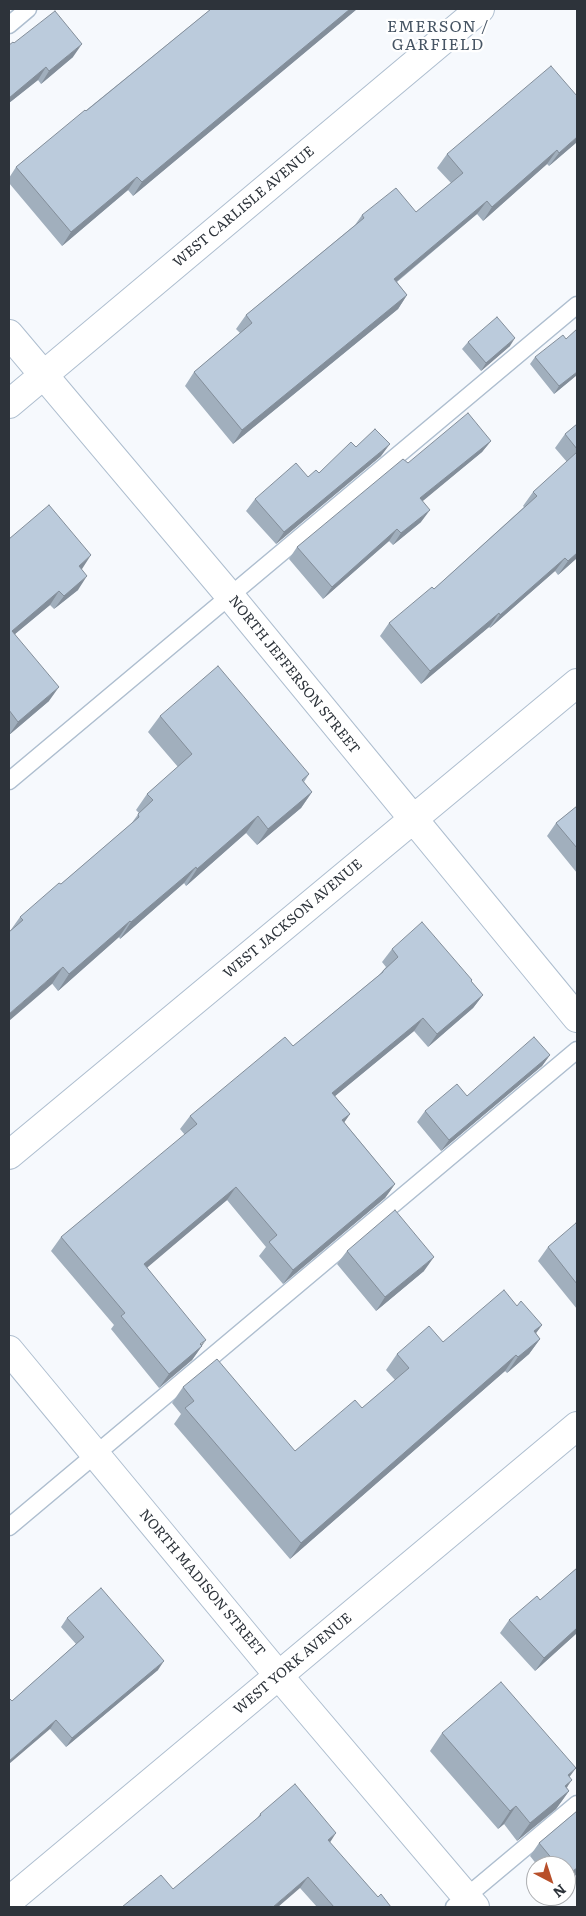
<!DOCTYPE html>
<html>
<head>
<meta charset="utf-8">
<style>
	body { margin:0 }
	#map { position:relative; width:586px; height:1916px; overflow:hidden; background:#f6f9fd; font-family:Literata,serif }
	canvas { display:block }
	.frame { position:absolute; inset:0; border:10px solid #2d333a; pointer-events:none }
	.north { position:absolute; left:526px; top:1856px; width:50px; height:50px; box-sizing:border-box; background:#fff; border:1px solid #abadb0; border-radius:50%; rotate:140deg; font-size:14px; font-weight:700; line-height:20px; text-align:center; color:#2d333a }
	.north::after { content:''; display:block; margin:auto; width:18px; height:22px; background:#b8502b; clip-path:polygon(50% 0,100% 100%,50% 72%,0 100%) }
</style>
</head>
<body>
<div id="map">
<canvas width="586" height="1916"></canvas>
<div class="frame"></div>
<div class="north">N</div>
</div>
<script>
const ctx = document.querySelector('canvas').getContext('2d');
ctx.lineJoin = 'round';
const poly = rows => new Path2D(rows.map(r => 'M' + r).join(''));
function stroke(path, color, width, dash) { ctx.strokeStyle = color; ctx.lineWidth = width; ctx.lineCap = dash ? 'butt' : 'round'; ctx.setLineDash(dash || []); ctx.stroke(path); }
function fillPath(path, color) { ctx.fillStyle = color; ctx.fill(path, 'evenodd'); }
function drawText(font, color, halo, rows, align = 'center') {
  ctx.font = font + ' Literata,serif'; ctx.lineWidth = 4.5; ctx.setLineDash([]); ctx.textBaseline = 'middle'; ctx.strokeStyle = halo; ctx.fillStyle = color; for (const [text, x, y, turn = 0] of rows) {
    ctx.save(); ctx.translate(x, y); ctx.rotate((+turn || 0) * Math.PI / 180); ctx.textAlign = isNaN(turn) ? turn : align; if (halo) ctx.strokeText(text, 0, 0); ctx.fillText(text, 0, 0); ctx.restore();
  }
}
const service = poly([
	[9,25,28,9],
	[9,781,577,305],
	[9,1527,577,1050],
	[454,1907,577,1804]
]);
const minor = poly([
	[9,334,230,596,577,1018],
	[9,404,480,9],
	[9,1155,577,683],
	[9,1350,279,1676,475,1907],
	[9,1901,577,1426]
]);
stroke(service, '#aebecf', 19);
stroke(minor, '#aebecf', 30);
stroke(service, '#fff', 16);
stroke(minor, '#fff', 28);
fillPath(poly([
	[211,9,357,9,133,196,128,190,62,246,9,183,9,178,16,167],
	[14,43,73,57,41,84,38,80,9,103,9,45],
	[577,142,549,166,547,164,483,221,477,214,397,282,407,295,398,309,233,444,185,386,194,372,240,333,236,329,246,315,355,225,362,215,416,212,451,183,437,168,447,154],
	[468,342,510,346,481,371,462,349],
	[535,357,577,375,554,394,530,364],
	[577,424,577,558,558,575,555,571,490,628,489,627,421,684,380,636,389,623,434,589,524,507,523,506,533,492,567,462,555,448,565,434],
	[491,441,482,452,422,501,421,522,393,545,389,541,323,599,289,559,297,547,408,463],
	[356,447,381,456,276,544,246,511,255,499,319,473],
	[9,539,81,569,78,590,54,609,50,605,15,634,49,701,9,735],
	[160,716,309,774,304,782,312,792,301,808,257,845,246,833,186,886,184,883,120,939,119,937,58,991,10,931,20,917,61,884,131,824,139,813,136,810,147,794,178,767,148,732],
	[577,806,577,873,547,836,556,823],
	[392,949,472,982,483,995,473,1008,428,1047,414,1031,335,1096,350,1114,344,1122,395,1184,385,1198,283,1284,259,1256,266,1247,227,1200,147,1267,202,1346,192,1360,159,1388,111,1329,114,1325,51,1251,61,1237,185,1135,180,1129,190,1116,293,1046,379,975,386,967,382,962],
	[550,1055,542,1066,441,1151,417,1122,425,1111,467,1096],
	[577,1225,577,1309,538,1261,548,1247],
	[347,1251,424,1271,376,1311,337,1264],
	[517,1306,542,1325,536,1333,540,1339,529,1354,507,1373,505,1371,290,1559,174,1424,181,1414,172,1403,183,1387,295,1451,362,1408,395,1380,386,1370,397,1354,443,1342],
	[577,1568,577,1633,535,1671,500,1633,509,1620,540,1600],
	[67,1618,158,1670,66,1747,50,1729,12,1701,76,1644,61,1627],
	[442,1733,570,1777,567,1788,569,1791,556,1809,517,1841,504,1824,498,1829,430,1751],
	[577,1811,577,1874,566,1883,566,1866,538,1866,530,1856,539,1843],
	[260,1814,330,1843,378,1897,391,1907,317,1907,300,1888,173,1889,256,1820]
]), '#a1afbd');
fillPath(poly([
	[350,9,357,9,133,196,142,182],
	[82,44,73,57,41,84,49,71],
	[46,67,38,80,9,103,9,98],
	[577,137,577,142,549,166,559,153],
	[557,150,547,164,483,221,492,207],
	[137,177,128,190,62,246,71,232],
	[487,201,477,214,384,292,394,279],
	[407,295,398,309,233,444,242,430],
	[515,338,510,346,481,371,486,363],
	[577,372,577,375,554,394,559,386],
	[491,441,482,452,412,510,420,498],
	[390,444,381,456,276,544,284,532],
	[430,510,421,522,393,545,401,533],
	[397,529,389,541,323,599,332,587],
	[577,553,577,558,558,575,568,561],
	[91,555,82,569,69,579,79,566],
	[565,558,555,571,490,628,500,615],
	[87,576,78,590,54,609,64,596],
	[59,591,50,605,9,639,12,631],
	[499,613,489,627,421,684,430,671],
	[59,687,49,701,9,735,18,722],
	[312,792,301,808,257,845,268,829],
	[258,816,246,833,186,886,197,869],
	[196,867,184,883,120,939,131,922],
	[130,921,119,937,58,991,69,974],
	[63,967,52,984,9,1021,9,1014],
	[483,995,473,1008,428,1047,437,1034],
	[423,1018,414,1031,323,1106,332,1093],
	[550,1055,542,1066,441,1151,449,1140],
	[350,1114,341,1127,342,1120],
	[395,1184,385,1198,283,1284,293,1270],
	[236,1187,227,1200,135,1278,144,1264],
	[434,1257,424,1271,376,1311,385,1297],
	[542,1325,530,1341,534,1331],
	[540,1339,529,1354,507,1373,518,1357],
	[206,1340,192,1360,159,1388,169,1374],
	[516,1355,505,1371,290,1559,301,1543],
	[577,1628,577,1633,535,1671,544,1658],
	[164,1661,158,1670,66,1747,72,1738],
	[56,1720,50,1729,9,1764,9,1761],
	[576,1768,563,1786,568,1775],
	[572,1780,560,1797,569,1791,556,1809,517,1841,530,1823,565,1786],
	[516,1806,504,1824,498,1829,510,1811],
	[336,1833,329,1844,328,1840],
	[577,1868,577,1874,566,1883,566,1877],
	[308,1877,300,1888,278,1907,273,1907]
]), '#838e9a');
const building = poly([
	[211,9,350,9,142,182,137,177,71,232,16,167,85,110,86,111,211,9],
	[55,11,82,44,49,71,46,67,9,98,9,45,13,42,14,43,55,11],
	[551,66,577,96,577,137,559,153,557,150,492,207,487,201,394,279,407,295,242,430,194,372,252,323,246,315,364,218,362,215,396,188,416,212,463,173,447,154,551,66],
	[497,317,515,338,486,363,468,342,497,317],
	[577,329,577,372,559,386,535,357,563,335,566,339,577,329],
	[468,413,491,441,420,498,430,510,401,533,397,529,332,587,297,547,403,459,408,463,468,413],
	[577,424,577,449,565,434,577,424],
	[375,429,390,444,284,532,255,499,296,463,308,477,316,470,319,473,351,442,356,447,375,429],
	[577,452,577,553,568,561,565,558,500,615,499,613,430,671,389,623,432,587,434,589,537,496,533,492,577,452],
	[49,505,91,555,79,566,87,576,64,596,59,591,12,631,59,687,18,722,9,710,9,539,49,505],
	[218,666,309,774,302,780,312,792,268,829,258,816,197,869,196,867,131,922,130,921,69,974,63,967,9,1014,9,932,23,920,20,917,59,883,61,884,139,817,138,814,153,800,147,794,192,754,160,716,218,666],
	[577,806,577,848,556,823,577,806],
	[422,922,472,980,471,981,483,995,437,1034,423,1018,332,1093,350,1114,342,1120,395,1184,293,1270,269,1242,277,1235,236,1187,144,1264,206,1340,200,1344,202,1346,169,1374,121,1316,125,1313,61,1237,197,1124,190,1116,285,1037,293,1046,383,972,383,971,398,957,392,949,422,922],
	[534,1037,550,1055,449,1140,425,1111,457,1084,467,1096,534,1037],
	[395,1210,434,1257,385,1297,347,1251,395,1210],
	[576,1223,577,1225,577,1284,548,1247,576,1223],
	[504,1290,517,1306,521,1301,542,1325,534,1331,540,1339,518,1357,516,1355,301,1543,185,1408,194,1401,183,1387,217,1359,295,1451,355,1400,362,1408,409,1368,397,1354,429,1326,443,1342,504,1290],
	[577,1568,577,1628,544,1658,509,1620,537,1596,540,1600,577,1568],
	[101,1588,164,1661,72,1738,56,1720,9,1761,9,1698,12,1701,84,1637,67,1618,101,1588],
	[501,1682,576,1768,568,1775,572,1780,565,1786,569,1791,530,1823,516,1806,510,1811,442,1733,501,1682],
	[295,1784,336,1833,328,1840,378,1897,381,1894,391,1907,334,1907,308,1877,273,1907,122,1907,161,1875,173,1889,261,1815,260,1814,295,1784],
	[577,1811,577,1868,566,1876,566,1866,558,1866,539,1843,577,1811]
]);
fillPath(building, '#bbcbdc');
stroke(building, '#838e9a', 1);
drawText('14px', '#2d333a', '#fff', [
	["WEST CARLISLE AVENUE",244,207,-40],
	["NORTH JEFFERSON STREET",294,675,51],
	["WEST JACKSON AVENUE",293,919,-40],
	["NORTH MADISON STREET",202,1583,50],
	["WEST YORK AVENUE",293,1664,-40]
]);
ctx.letterSpacing = '1px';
drawText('16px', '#475564', '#fff', [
	["EMERSON /",438,27],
	["GARFIELD",438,45]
]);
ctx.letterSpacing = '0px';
</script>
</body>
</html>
